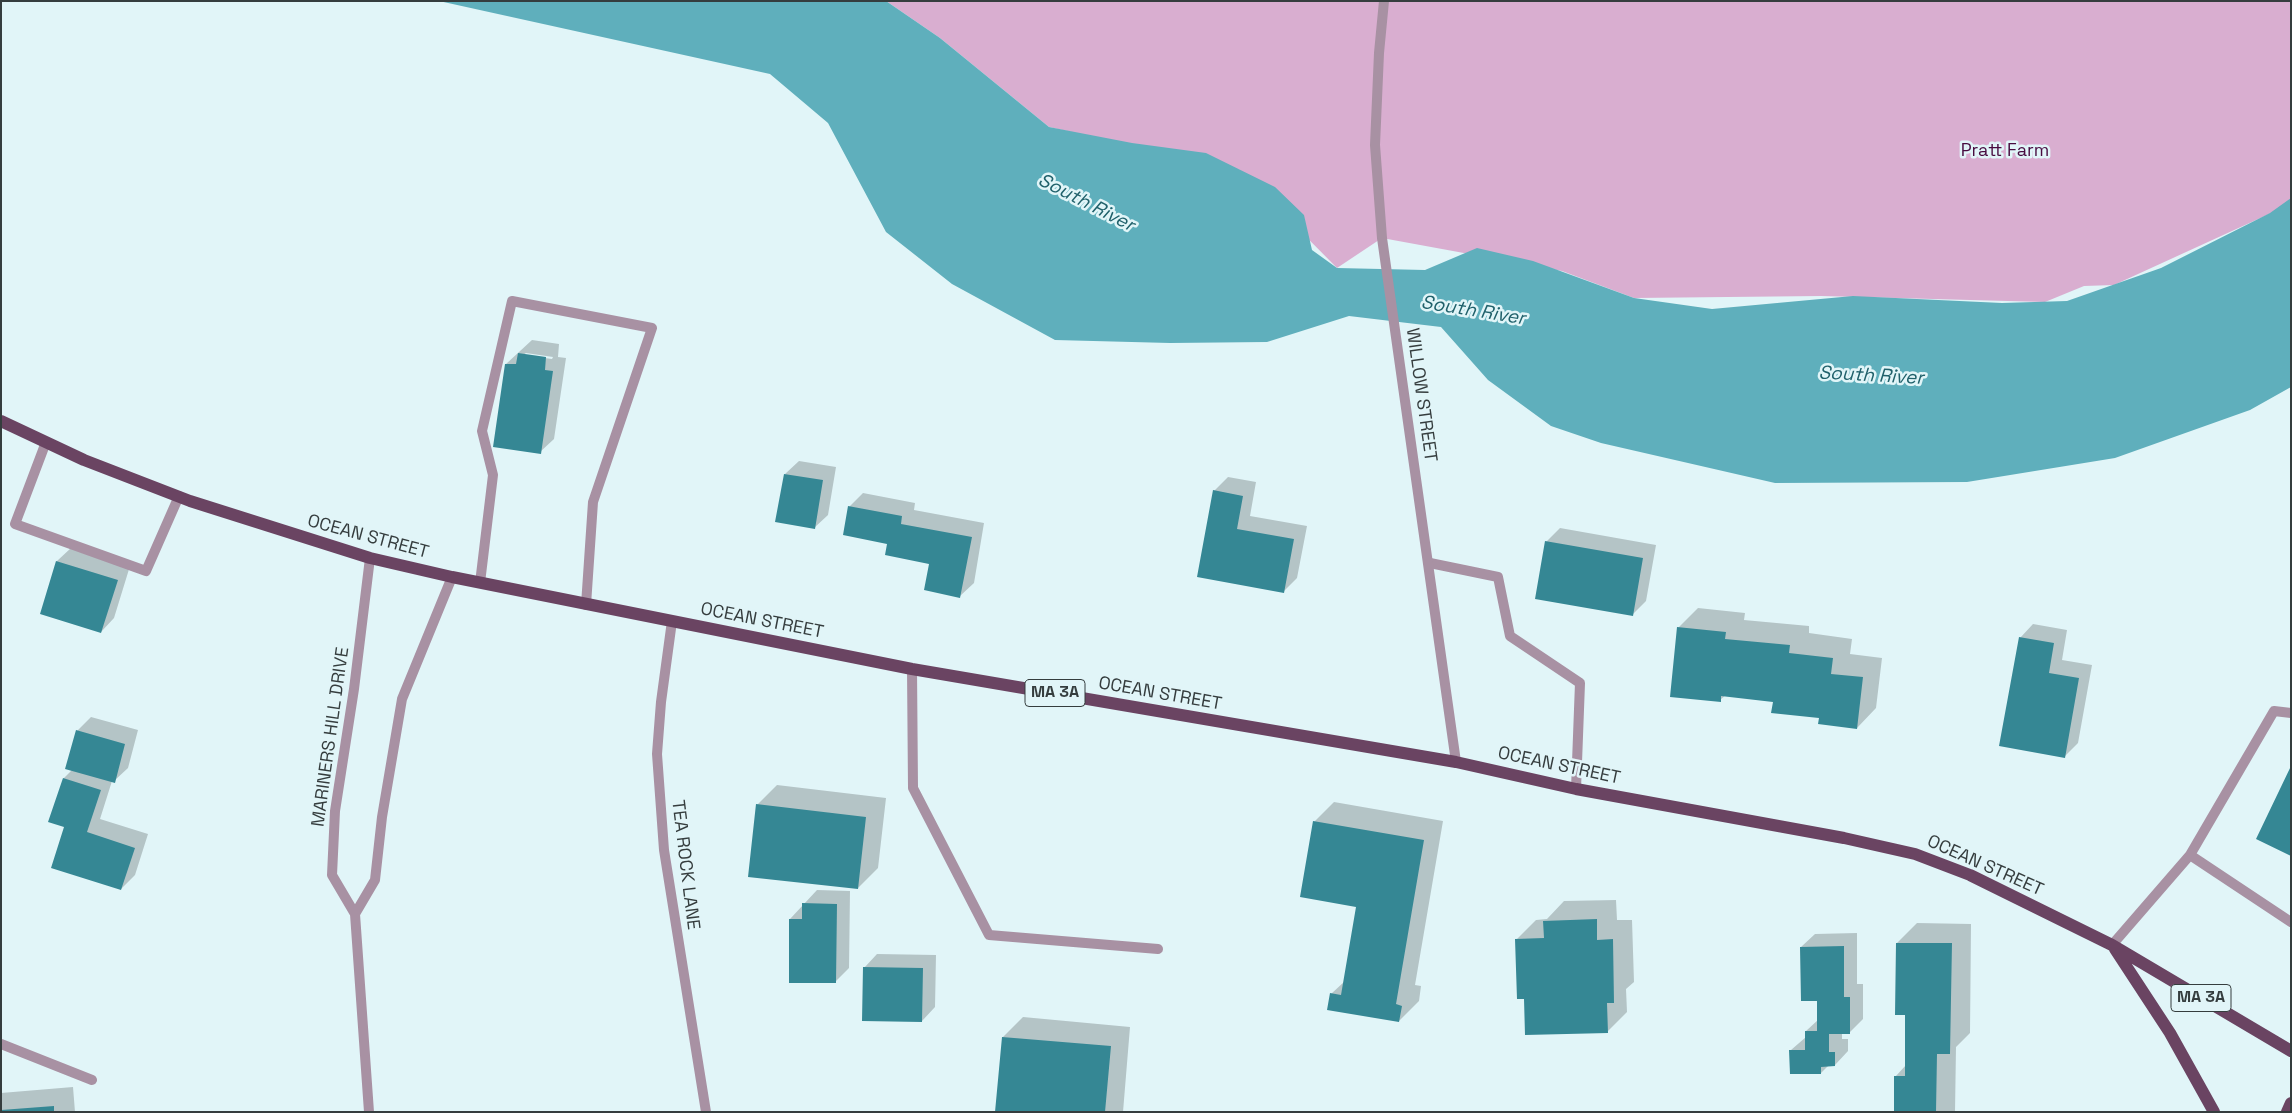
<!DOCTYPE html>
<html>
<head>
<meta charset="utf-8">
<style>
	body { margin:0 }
	#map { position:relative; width:2292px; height:1113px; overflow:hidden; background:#e1f5f8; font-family:"Space Grotesk",sans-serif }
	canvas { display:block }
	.frame { position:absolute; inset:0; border:2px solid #353d3e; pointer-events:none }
</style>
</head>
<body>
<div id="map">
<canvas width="2292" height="1113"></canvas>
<div class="frame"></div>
</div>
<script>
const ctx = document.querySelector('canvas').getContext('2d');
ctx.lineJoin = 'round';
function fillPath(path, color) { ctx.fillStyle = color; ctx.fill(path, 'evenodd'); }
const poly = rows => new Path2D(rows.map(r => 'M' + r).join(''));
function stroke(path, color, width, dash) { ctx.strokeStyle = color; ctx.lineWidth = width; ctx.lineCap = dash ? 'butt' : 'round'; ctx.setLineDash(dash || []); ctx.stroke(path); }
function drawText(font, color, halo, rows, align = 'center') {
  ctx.font = font + ' "Space Grotesk",sans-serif'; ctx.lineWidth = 5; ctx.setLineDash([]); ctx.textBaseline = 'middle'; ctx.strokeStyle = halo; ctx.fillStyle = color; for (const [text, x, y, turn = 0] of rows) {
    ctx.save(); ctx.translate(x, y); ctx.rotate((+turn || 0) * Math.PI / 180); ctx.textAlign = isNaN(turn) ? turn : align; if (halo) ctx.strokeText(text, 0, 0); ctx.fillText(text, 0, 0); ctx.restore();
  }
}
fillPath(poly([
	[886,1,2291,1,2291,204,2114,285,2084,286,2045,302,1821,296,1634,298,1562,271,1382,238,1337,268,1240,170,1049,127,940,38]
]), '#d9aed0');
fillPath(poly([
	[439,1,886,1,940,38,1049,127,1132,143,1206,153,1275,187,1304,215,1312,250,1337,268,1425,270,1477,248,1533,261,1634,298,1712,309,1853,296,2002,303,2067,301,2161,268,2270,213,2291,198,2291,387,2250,410,2115,458,1967,482,1775,483,1601,443,1551,426,1488,380,1441,327,1349,316,1267,342,1170,343,1055,340,952,284,886,232,828,123,770,74]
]), '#5fafbc');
fillPath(poly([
	[532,340,559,344,558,357,566,358,554,439,540,452,506,364],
	[526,353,553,357,552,359,523,355],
	[799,461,836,467,828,515,814,528,785,474],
	[1228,477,1256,482,1250,516,1307,526,1297,578,1283,592,1198,576,1214,491],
	[863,493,915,503,914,510,984,523,974,583,960,596,931,563,889,543,849,507],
	[1560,528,1656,545,1646,601,1632,615,1546,542],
	[71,548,130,566,114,618,101,632,41,613,57,561],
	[1698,608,1745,613,1744,620,1809,626,1809,633,1852,639,1850,654,1882,658,1876,708,1857,728,1774,701,1726,695,1720,700,1678,628],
	[2033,624,2067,630,2062,660,2092,665,2078,743,2065,756,2020,638],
	[91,717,138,730,128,768,114,781,112,781,100,819,148,834,135,875,121,889,66,826,50,821,64,778,72,770,77,731],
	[777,785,886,798,878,868,858,888,757,805],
	[1334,802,1443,821,1415,985,1421,986,1419,1001,1399,1021,1331,994,1345,981,1358,906,1314,822],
	[817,890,850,891,849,968,835,982,790,919],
	[1616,900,1617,920,1632,920,1634,982,1626,989,1627,1012,1607,1032,1525,998,1517,939,1536,920,1547,919,1564,901],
	[1917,923,1971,924,1970,1033,1956,1047,1955,1112,1895,1112,1895,1077,1906,1065,1906,1013,1897,943],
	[1857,933,1857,984,1863,984,1863,1019,1850,1032,1842,1033,1842,1039,1848,1039,1848,1051,1835,1065,1829,1065,1821,1073,1791,1050,1806,1037,1806,1031,1819,1019,1818,1000,1801,947,1815,934],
	[877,954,936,955,935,1007,922,1021,864,968],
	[1023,1017,1130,1027,1123,1112,996,1112,1003,1037],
	[73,1087,75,1112,1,1112,1,1093]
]), '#0003');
fillPath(poly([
	[518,353,546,357,545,370,553,371,541,454,493,447,505,364,516,364],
	[784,474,823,480,815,529,775,522],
	[1213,490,1243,496,1237,529,1294,539,1284,593,1197,577],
	[848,506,902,516,901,524,972,537,960,598,924,590,929,564,885,555,887,544,843,535],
	[1545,541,1643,558,1633,616,1535,599],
	[56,561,118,580,101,633,40,614],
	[1677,627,1726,632,1725,639,1790,645,1789,653,1833,658,1831,674,1863,677,1857,729,1818,724,1819,718,1771,713,1773,702,1721,696,1721,702,1670,697],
	[2019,637,2054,643,2049,673,2079,678,2065,758,1999,746],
	[76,730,125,744,115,783,65,769],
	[2291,766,2291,856,2256,839],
	[63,778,101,790,87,832,135,848,121,890,51,868,64,827,48,822],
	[756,804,866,817,858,889,748,877],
	[1313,821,1424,840,1396,1004,1402,1006,1399,1022,1327,1010,1330,993,1341,995,1356,907,1300,897],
	[802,903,837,904,836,983,789,983,789,919,802,919],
	[1597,919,1597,940,1613,939,1614,1003,1607,1003,1608,1033,1525,1035,1524,999,1517,999,1515,939,1544,938,1543,921],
	[1896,943,1952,943,1950,1054,1937,1054,1936,1112,1894,1112,1894,1076,1905,1076,1905,1015,1895,1015],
	[1844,946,1844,997,1850,997,1850,1034,1829,1034,1829,1052,1835,1052,1835,1066,1821,1067,1821,1074,1790,1074,1789,1050,1805,1050,1805,1031,1817,1031,1817,1001,1801,1001,1800,947],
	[863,967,923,968,922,1022,862,1021],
	[1002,1037,1111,1046,1105,1112,995,1112],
	[54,1106,54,1112,1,1112,1,1110]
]), '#358794');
stroke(poly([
	[46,442,15,524,146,571,179,496],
	[1430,563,1498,577,1510,636,1580,683,1576,789],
	[480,583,493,475,482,431,512,301,652,328,593,502,586,605],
	[912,669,913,788,989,935,1158,949],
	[2190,855,2291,922],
	[2112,945,2190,855,2274,711,2291,713],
	[1,1044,92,1080]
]), '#a891a3', 10);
stroke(poly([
	[1384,1,1379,53,1375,145,1382,238,1456,762],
	[672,621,661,702,657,754,664,850,706,1112],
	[355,914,375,880,382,817,402,699,452,577],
	[369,1112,355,914,332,875,335,811,354,689,370,558]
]), '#a891a3', 10);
stroke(poly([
	[1,421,84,460,190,501,370,558,452,577,912,669,1456,762,1576,789,1844,838,1915,854,1970,875,2112,945,2291,1051],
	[2115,949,2170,1033,2214,1112],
	[2287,1112,2291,1103]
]), '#6a4462', 12);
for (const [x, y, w] of [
	[1055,693,60],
	[2201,998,60]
]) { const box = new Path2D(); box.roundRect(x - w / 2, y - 13.5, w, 27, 4); ctx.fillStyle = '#e1f5f8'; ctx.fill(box); stroke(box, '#353d3e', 1); }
drawText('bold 16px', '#353d3e', null, [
	["MA 3A",1055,693],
	["MA 3A",2201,998]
]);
drawText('18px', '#480c40', '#e1f5f8', [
	["Pratt Farm",2005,151]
]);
drawText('18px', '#353d3e', '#e1f5f8', [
	["WILLOW STREET",1421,395,82],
	["OCEAN STREET",368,537,15],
	["OCEAN STREET",762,621,11],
	["OCEAN STREET",1160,694,10],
	["MARINERS HILL DRIVE",331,737,-82],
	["OCEAN STREET",1559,766,12],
	["TEA ROCK LANE",685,865,83],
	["OCEAN STREET",1985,866,24]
]);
drawText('italic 19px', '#20616b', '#e1f5f8', [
	["South River",1086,203,27],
	["South River",1473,311,9],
	["South River",1871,376,3]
]);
</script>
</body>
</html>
